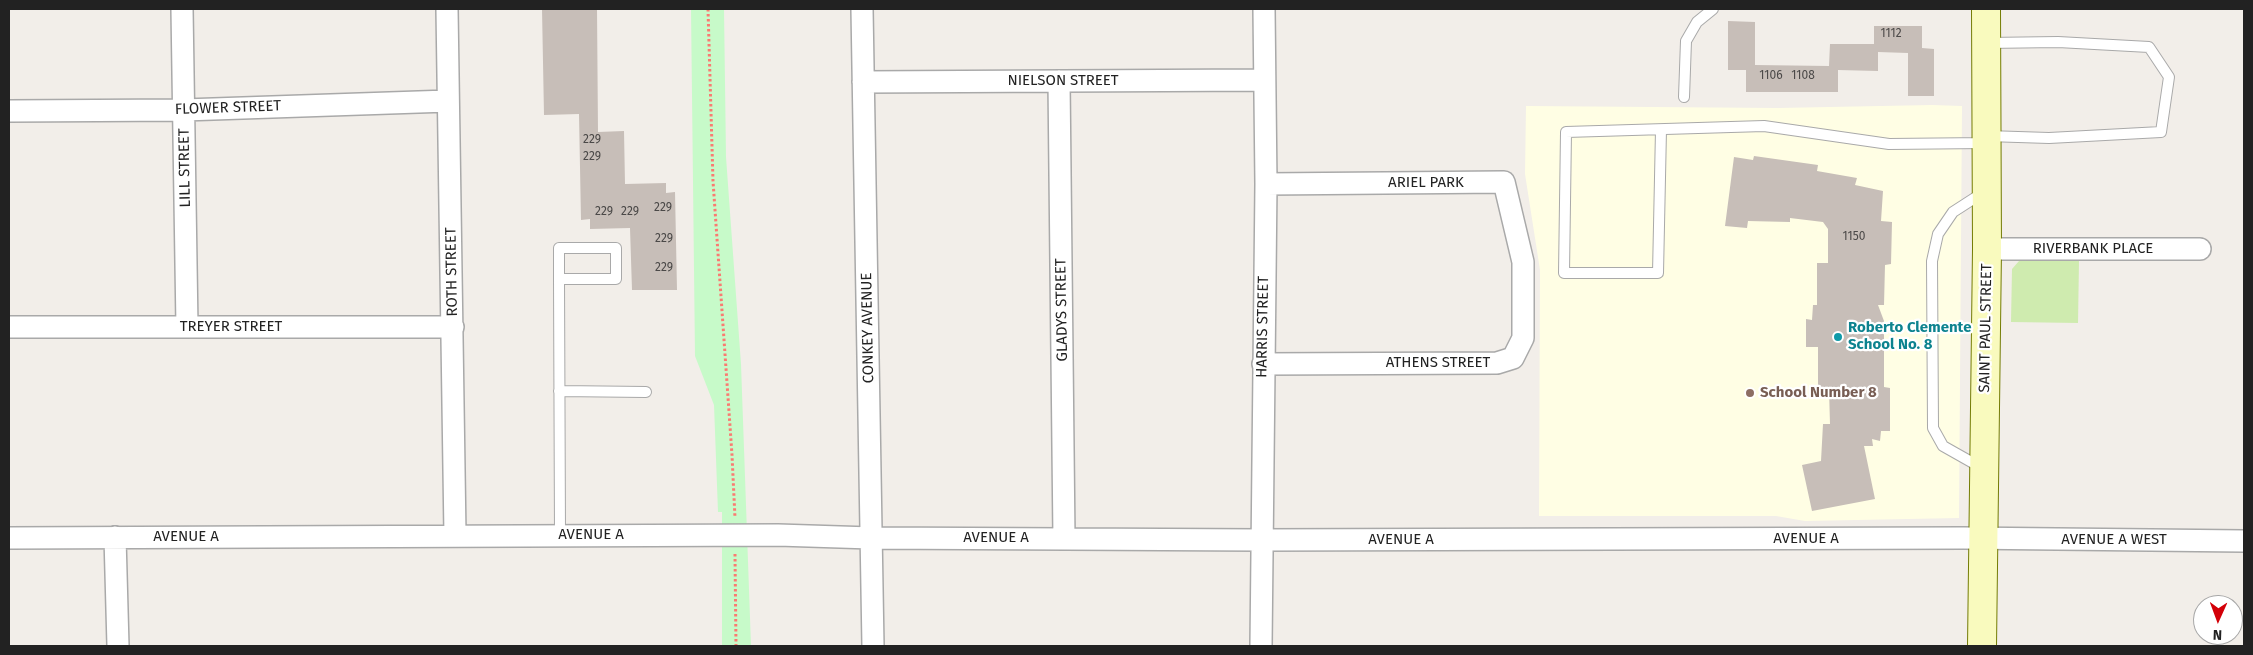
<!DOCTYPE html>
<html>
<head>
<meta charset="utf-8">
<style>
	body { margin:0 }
	#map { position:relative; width:2253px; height:655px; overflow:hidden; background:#f2eee9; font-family:"Fira Sans",sans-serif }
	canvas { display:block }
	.frame { position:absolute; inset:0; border:10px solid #222; pointer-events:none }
	.north { position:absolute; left:2193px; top:595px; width:50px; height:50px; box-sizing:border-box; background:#fff; border:1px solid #a7a7a7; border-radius:50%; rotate:182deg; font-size:14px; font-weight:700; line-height:20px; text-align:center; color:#222 }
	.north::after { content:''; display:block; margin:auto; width:18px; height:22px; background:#d30008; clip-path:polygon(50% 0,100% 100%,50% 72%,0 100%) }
</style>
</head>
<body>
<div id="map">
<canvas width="2253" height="655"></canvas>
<div class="frame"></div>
<div class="north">N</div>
</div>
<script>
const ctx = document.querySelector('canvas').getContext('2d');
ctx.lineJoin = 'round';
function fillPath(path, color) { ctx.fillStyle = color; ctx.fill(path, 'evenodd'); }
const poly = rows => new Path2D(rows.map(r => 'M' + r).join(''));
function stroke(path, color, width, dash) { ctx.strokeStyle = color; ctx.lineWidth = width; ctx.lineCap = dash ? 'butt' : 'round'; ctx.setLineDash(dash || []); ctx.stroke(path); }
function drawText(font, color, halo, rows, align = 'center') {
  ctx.font = font + ' "Fira Sans",sans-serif'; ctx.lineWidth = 4.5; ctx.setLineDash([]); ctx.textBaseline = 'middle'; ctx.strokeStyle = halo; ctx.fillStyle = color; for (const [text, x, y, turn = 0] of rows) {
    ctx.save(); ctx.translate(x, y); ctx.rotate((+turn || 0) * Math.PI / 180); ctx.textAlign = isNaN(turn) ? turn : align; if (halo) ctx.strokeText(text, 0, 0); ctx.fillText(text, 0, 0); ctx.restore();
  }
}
fillPath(poly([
	[1932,105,1962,106,1959,518,1805,521,1776,516,1539,516,1540,270,1525,174,1526,106,1778,108]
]), '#fffee4');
fillPath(poly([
	[2019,261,2079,261,2078,323,2011,322,2012,269]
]), '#cfebaf');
fillPath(poly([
	[691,9,724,9,726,157,741,364,751,646,722,646,722,512,718,512,714,405,695,356]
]), '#c7fac9');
fillPath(poly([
	[542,9,597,9,598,132,624,131,625,184,666,183,666,193,675,192,677,290,632,290,630,228,590,229,590,219,581,220,579,114,544,115],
	[1728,21,1755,22,1755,65,1829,66,1830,44,1874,44,1874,26,1922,26,1922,48,1934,49,1934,96,1908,96,1908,53,1878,52,1878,71,1838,70,1838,92,1746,92,1746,70,1728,70],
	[1754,156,1818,165,1817,171,1857,178,1855,185,1883,191,1881,221,1892,222,1891,264,1885,265,1884,305,1878,305,1884,321,1884,387,1890,388,1890,431,1881,431,1880,441,1872,439,1873,446,1864,446,1875,499,1812,511,1802,465,1821,461,1823,424,1830,424,1829,389,1818,389,1818,347,1806,347,1806,319,1812,320,1813,305,1817,305,1817,263,1828,263,1828,229,1823,222,1790,218,1790,222,1748,221,1747,228,1725,226,1734,157,1753,160]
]), '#c7beb8');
const lane = poly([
	[1684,97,1686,41,1697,22,1713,9],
	[1661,130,1658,273,1564,273,1566,132,1764,126,1889,144,1985,143],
	[1987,136,2049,138,2161,132,2169,77,2149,47,2058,42,1987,43],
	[559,279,559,248,616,248,616,279,559,279,560,535],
	[559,391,646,392],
	[1982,468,1943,446,1933,428,1932,261,1938,234,1953,212,1984,192]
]);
const street = poly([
	[182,9,187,327],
	[447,9,455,535],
	[862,9,873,646],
	[1059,81,1064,539],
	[863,82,1263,80],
	[9,111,184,110,448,101],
	[1987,249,2200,249],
	[9,327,453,327],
	[1263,364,1497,363,1513,358,1523,338,1523,262,1504,182,1266,184],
	[115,537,118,646],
	[9,538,778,535,871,538,1261,540,1963,538,2244,541],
	[1261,646,1266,184,1264,9]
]);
const secondary = poly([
	[1982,646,1987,249,1986,9]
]);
stroke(lane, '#a9a9a9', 12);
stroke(street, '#a9a9a9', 24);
stroke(secondary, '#747c05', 30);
stroke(poly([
	[708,9,713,181,732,455,735,518],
	[735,554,736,646]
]), '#fa7a71', 3, [2.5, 2.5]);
stroke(lane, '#fff', 10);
stroke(street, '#fff', 21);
stroke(secondary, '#f9fabe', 28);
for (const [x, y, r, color] of [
	[1838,337,5,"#0f9aa8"],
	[1750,393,5,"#8d6e63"]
]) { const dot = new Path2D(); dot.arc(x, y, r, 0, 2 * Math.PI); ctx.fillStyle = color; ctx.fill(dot); stroke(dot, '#fff', 2); }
drawText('12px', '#4b4948', null, [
	["1112",1891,34],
	["1106",1771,76],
	["1108",1803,76],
	["229",592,140],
	["229",592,157],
	["229",663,208],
	["229",604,212],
	["229",630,212],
	["1150",1854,237],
	["229",664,239],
	["229",664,268]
]);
drawText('15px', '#222', '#fff', [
	["NIELSON STREET",1063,81],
	["FLOWER STREET",228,108,-2],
	["LILL STREET",185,168,-91],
	["ARIEL PARK",1426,183],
	["RIVERBANK PLACE",2093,249],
	["ROTH STREET",452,272,-91],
	["GLADYS STREET",1062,310,-91],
	["TREYER STREET",231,327],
	["HARRIS STREET",1263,327,-89],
	["CONKEY AVENUE",868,328,-91],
	["SAINT PAUL STREET",1986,328,-89],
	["ATHENS STREET",1438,363],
	["AVENUE A",591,535],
	["AVENUE A",186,537],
	["AVENUE A",996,538],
	["AVENUE A",1806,539],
	["AVENUE A",1401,540],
	["AVENUE A WEST",2114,540]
]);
drawText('bold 15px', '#0d838f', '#fff', [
	["Roberto Clemente",1848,328],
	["School No. 8",1848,345]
], 'left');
drawText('bold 15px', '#785e54', '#fff', [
	["School Number 8",1760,393]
], 'left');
</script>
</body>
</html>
